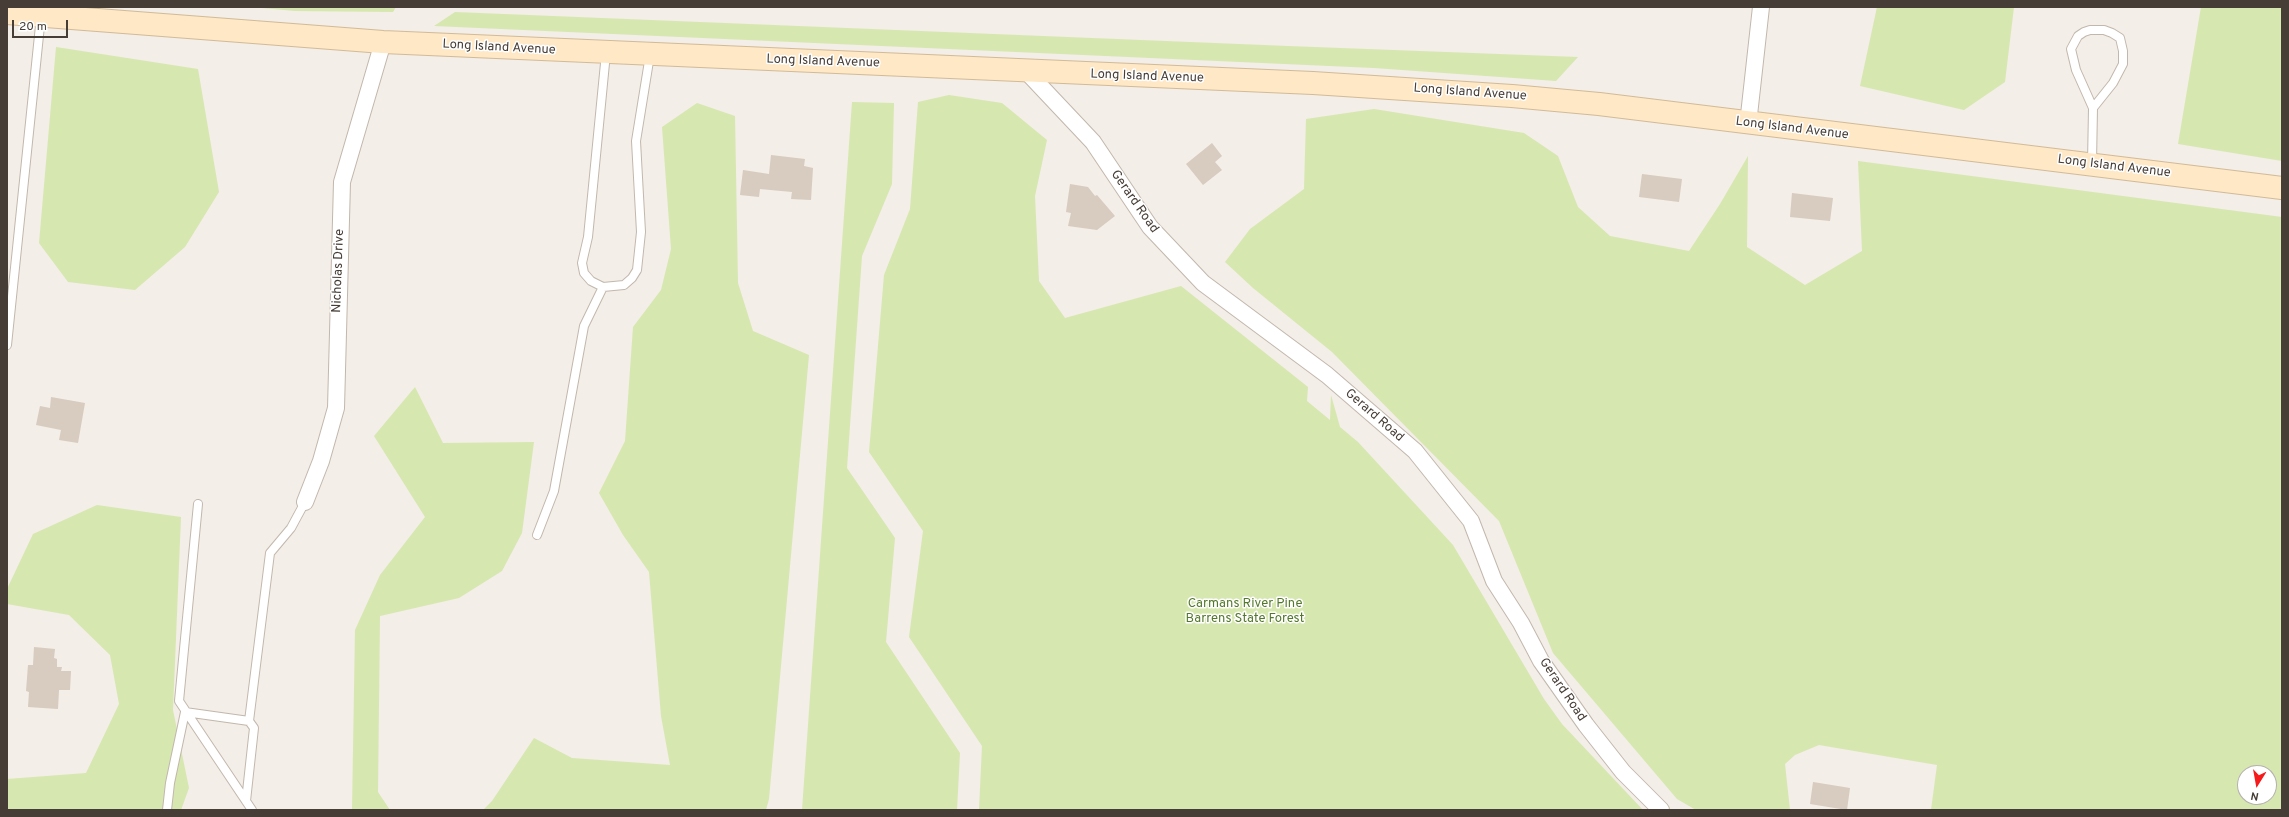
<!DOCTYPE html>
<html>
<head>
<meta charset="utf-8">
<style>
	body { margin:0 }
	#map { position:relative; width:2289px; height:817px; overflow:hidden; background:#f3eee7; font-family:Overpass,sans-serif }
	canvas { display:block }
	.frame { position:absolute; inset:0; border:8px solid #463d36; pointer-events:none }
	.north { position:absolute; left:2237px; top:765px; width:40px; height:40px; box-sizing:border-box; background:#fff; border:1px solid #b5b1af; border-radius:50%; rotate:191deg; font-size:11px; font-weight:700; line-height:16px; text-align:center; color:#463d36 }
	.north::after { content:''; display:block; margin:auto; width:14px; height:18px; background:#f71a1a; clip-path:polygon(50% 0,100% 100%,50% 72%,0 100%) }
	.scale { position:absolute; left:12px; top:20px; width:56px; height:18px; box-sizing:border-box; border:2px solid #463d36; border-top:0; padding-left:5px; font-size:12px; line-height:14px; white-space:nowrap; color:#463d36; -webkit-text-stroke:3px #fff; paint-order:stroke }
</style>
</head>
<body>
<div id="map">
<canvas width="2289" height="817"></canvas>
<div class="frame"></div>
<div class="north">N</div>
<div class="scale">20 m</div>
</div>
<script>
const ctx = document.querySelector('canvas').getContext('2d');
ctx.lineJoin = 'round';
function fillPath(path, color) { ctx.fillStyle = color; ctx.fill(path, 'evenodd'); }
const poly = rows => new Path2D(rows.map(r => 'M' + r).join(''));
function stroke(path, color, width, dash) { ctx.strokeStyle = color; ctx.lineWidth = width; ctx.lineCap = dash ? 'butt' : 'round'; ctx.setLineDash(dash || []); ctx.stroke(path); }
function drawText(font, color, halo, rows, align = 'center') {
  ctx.font = font + ' Overpass,sans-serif'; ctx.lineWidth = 3; ctx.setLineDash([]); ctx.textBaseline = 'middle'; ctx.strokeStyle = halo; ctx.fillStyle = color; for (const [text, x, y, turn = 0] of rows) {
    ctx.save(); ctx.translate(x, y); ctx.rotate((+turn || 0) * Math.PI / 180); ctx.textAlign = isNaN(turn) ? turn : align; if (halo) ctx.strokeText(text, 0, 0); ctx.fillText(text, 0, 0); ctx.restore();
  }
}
fillPath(poly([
	[251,7,396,7,393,12,295,11],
	[1877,7,2014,7,2005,82,1964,110,1860,86],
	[2201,7,2282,7,2282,161,2178,144],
	[455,12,1288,46,1578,57,1556,81,1374,68,434,26],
	[56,47,198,69,219,192,185,247,135,290,68,282,39,243],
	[949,95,1002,103,1047,140,1035,196,1039,281,1065,318,1181,286,1308,387,1307,401,1330,420,1331,395,1340,427,1358,442,1453,545,1544,699,1562,724,1643,810,979,810,982,746,909,637,923,531,869,452,884,275,910,209,918,102],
	[852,102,894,103,892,184,862,256,847,468,895,538,886,642,960,753,957,810,802,810],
	[697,103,735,116,738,283,753,331,809,355,769,799,766,810,483,810,492,801,534,738,572,758,670,765,661,716,649,572,623,535,599,493,625,441,633,327,661,290,671,249,662,127],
	[1374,109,1524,133,1558,156,1578,207,1610,236,1689,251,1720,204,1748,156,1747,247,1805,285,1862,251,1858,161,2282,217,2282,810,1931,810,1937,765,1819,745,1795,755,1785,764,1790,810,1696,810,1677,799,1553,653,1499,521,1332,352,1253,288,1225,262,1250,229,1304,189,1306,119],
	[2245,773,2269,773,2269,797,2245,797],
	[415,387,443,443,534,442,522,533,502,571,459,598,380,616,378,792,390,810,352,810,355,630,380,575,425,517,374,436],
	[97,505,181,517,173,710,189,788,181,810,7,810,7,779,86,773,119,704,110,655,69,615,7,604,7,589,33,534]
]), '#d6e7b0');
fillPath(poly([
	[1212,143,1222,156,1215,162,1222,170,1203,185,1186,164],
	[771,155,805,159,804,166,813,168,811,200,791,199,792,192,760,189,759,197,740,195,743,170,769,174],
	[1642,174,1682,179,1679,202,1639,197],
	[1070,184,1088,187,1095,196,1097,195,1115,216,1097,230,1068,226,1071,213,1066,212],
	[1792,193,1833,198,1830,221,1790,217],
	[51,397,85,403,78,443,59,440,61,430,36,425,40,406,50,408],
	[34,647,55,649,54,658,57,659,57,667,62,667,61,671,71,671,70,690,59,690,58,709,28,707,29,692,26,691,28,665,33,665],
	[1813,782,1850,788,1847,810,1810,804]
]), '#d8cbbf');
const lane = poly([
	[606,53,588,237,582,263,584,273,591,281,603,287,624,285,632,278,637,270,641,232,636,141,650,55],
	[2092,163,2093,108,2076,70,2071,49,2078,36,2084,32,2090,30,2104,30,2112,33,2120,38,2123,51,2123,64,2113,83,2093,108],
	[7,345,41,16],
	[198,504,179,701,252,810],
	[537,535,554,491,584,326,603,287],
	[185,712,249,721,270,553,291,528,305,502],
	[246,801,254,728,249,721],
	[167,810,170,783,185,712]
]);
const street = poly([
	[1027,72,1093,142,1150,227,1203,283,1327,375,1415,451,1471,521,1494,581,1521,623,1541,661,1586,725,1623,772,1661,810],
	[1748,124,1761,7],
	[305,502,321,461,336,408,342,182,383,42]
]);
const secondary = poly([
	[7,13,383,42,1313,83,1512,96,1599,104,2282,188]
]);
stroke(lane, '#c2b7ad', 10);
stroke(street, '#c2b7ad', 18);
stroke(secondary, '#d3ba97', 24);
stroke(lane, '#fff', 8);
stroke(street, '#fff', 16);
stroke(secondary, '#fee8c6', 22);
drawText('13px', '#463d36', '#fff', [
	["Long Island Avenue",499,48,3],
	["Long Island Avenue",823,62,2],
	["Long Island Avenue",1147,77,2],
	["Long Island Avenue",1470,93,4],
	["Long Island Avenue",1792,129,7],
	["Long Island Avenue",2114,167,7],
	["Gerard Road",1134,202,55],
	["Nicholas Drive",339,271,-88],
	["Gerard Road",1374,416,41],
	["Gerard Road",1562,690,56]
]);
drawText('13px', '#53782a', '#fff', [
	["Carmans River Pine",1245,604],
	["Barrens State Forest",1245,619]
]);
</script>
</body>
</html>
